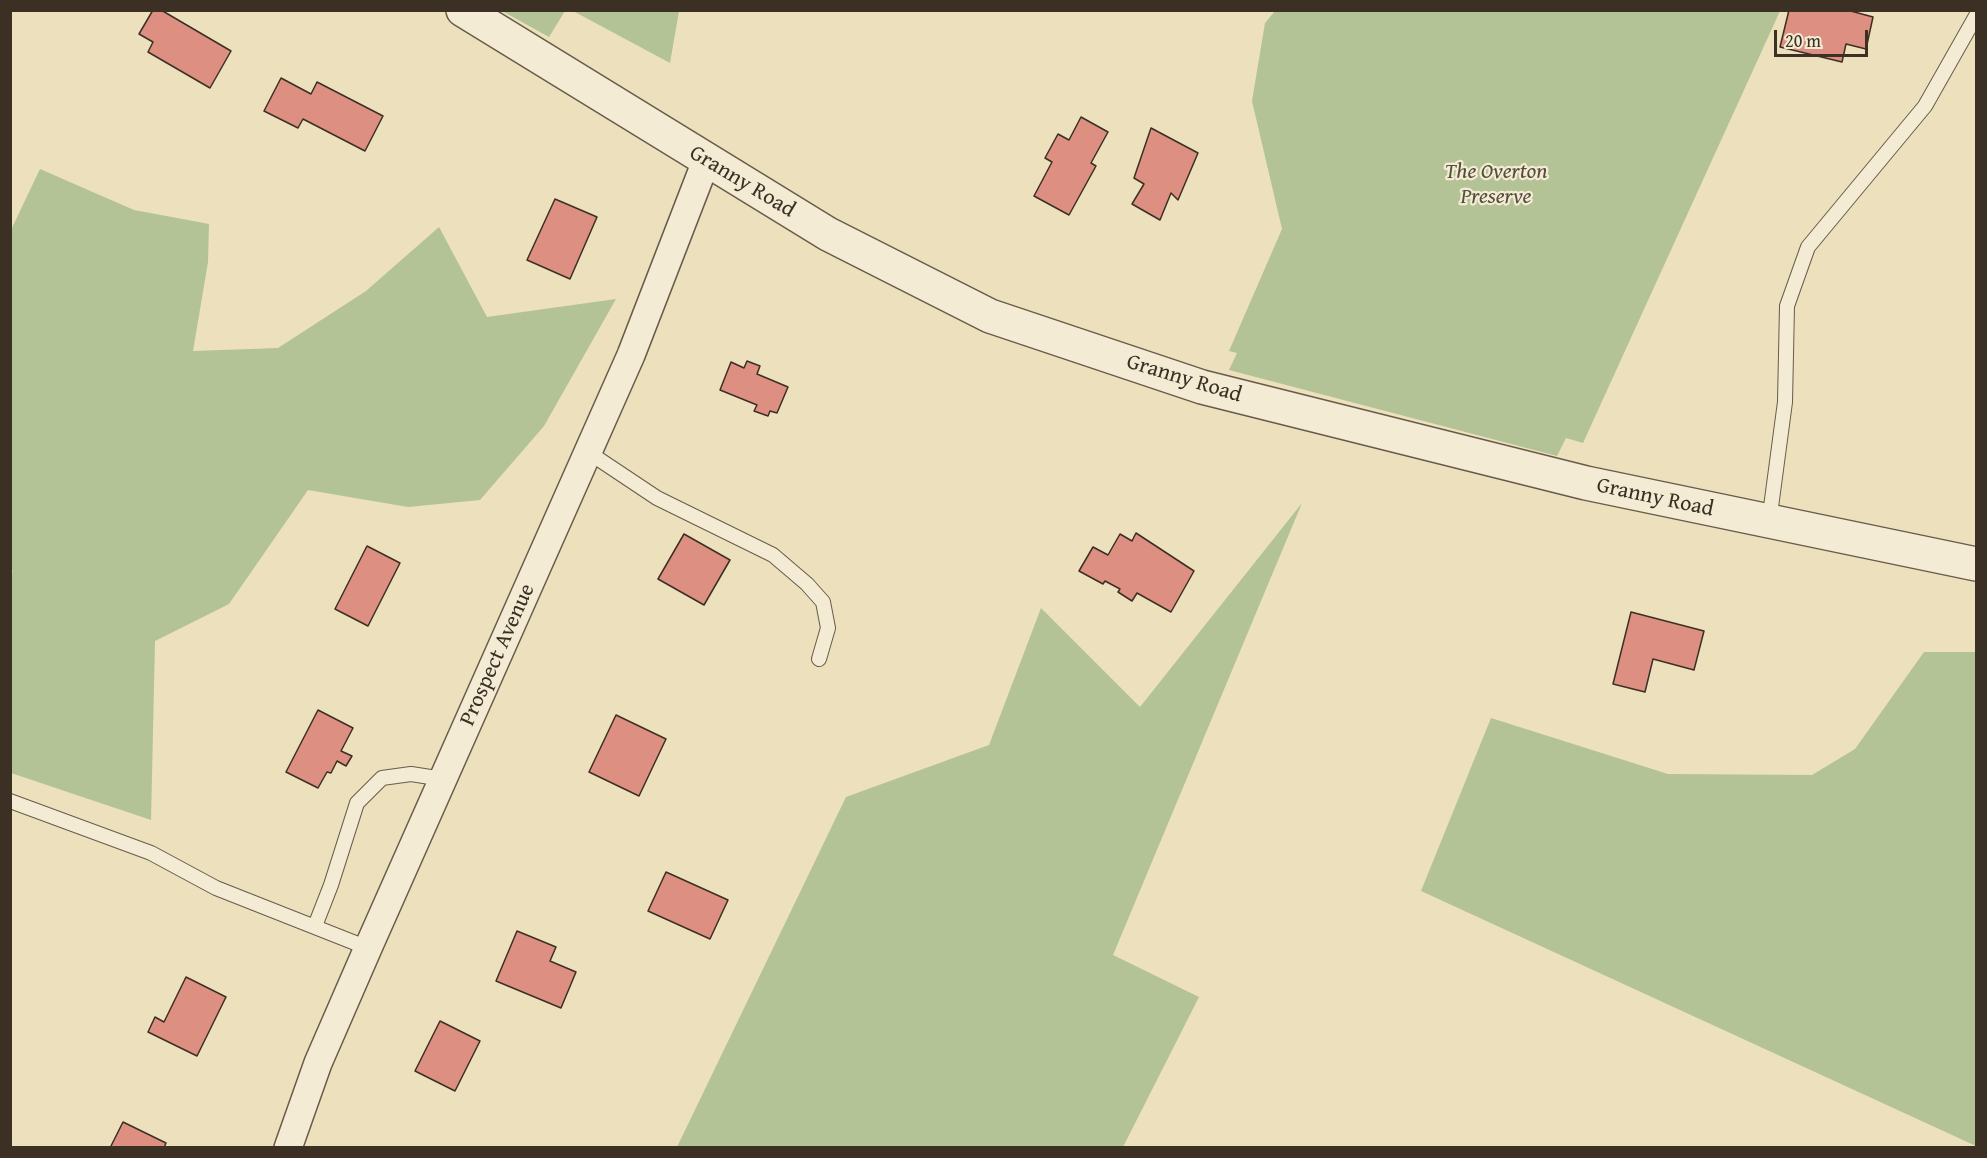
<!DOCTYPE html>
<html>
<head>
<meta charset="utf-8">
<style>
	body { margin:0 }
	#map { position:relative; width:1987px; height:1158px; overflow:hidden; background:#ece0bd; font-family:"Gentium Book Plus",serif }
	canvas { display:block }
	.frame { position:absolute; inset:0; border:12px solid #3c2f24; pointer-events:none }
	.scale { position:absolute; left:1774px; top:30px; width:94px; height:27px; box-sizing:border-box; border:3px solid #3c2f24; border-top:0; padding-left:8px; font-size:18px; line-height:21px; white-space:nowrap; color:#3c2f24; -webkit-text-stroke:4px #f3ebd4; paint-order:stroke }
</style>
</head>
<body>
<div id="map">
<canvas width="1987" height="1158"></canvas>
<div class="frame"></div>
<div class="scale">20 m</div>
</div>
<script>
const ctx = document.querySelector('canvas').getContext('2d');
ctx.lineJoin = 'round';
function fillPath(path, color) { ctx.fillStyle = color; ctx.fill(path, 'evenodd'); }
const poly = rows => new Path2D(rows.map(r => 'M' + r).join(''));
function stroke(path, color, width, dash) { ctx.strokeStyle = color; ctx.lineWidth = width; ctx.lineCap = dash ? 'butt' : 'round'; ctx.setLineDash(dash || []); ctx.stroke(path); }
function drawText(font, color, halo, rows, align = 'center') {
  ctx.font = font + ' "Gentium Book Plus",serif'; ctx.lineWidth = 4.5; ctx.setLineDash([]); ctx.textBaseline = 'middle'; ctx.strokeStyle = halo; ctx.fillStyle = color; for (const [text, x, y, turn = 0] of rows) {
    ctx.save(); ctx.translate(x, y); ctx.rotate((+turn || 0) * Math.PI / 180); ctx.textAlign = isNaN(turn) ? turn : align; if (halo) ctx.strokeText(text, 0, 0); ctx.fillText(text, 0, 0); ctx.restore();
  }
}
fillPath(poly([
	[502,11,565,11,549,37],
	[573,11,679,11,670,63],
	[1275,11,1780,11,1583,443,1566,438,1557,456,1229,370,1237,353,1229,351,1282,229,1252,101,1265,23],
	[40,169,134,210,209,224,208,262,193,351,278,348,366,291,439,227,487,317,616,299,544,426,480,500,408,507,308,490,229,604,155,641,151,820,11,773,10,577,13,571,10,569,10,232],
	[1302,503,1113,955,1199,997,1123,1147,677,1147,846,797,989,745,1041,608,1140,707],
	[1924,652,1976,652,1976,1146,1421,891,1491,718,1668,774,1812,775,1855,749]
]), '#b3c395');
const building = poly([
	[153,10,161,10,231,51,210,88,148,52,153,42,139,34,153,10],
	[1789,10,1847,10,1873,17,1866,49,1846,44,1842,62,1780,47,1789,10],
	[281,78,311,94,317,82,383,116,365,151,303,119,298,128,264,111,281,78],
	[1081,117,1108,132,1091,163,1096,166,1069,215,1034,196,1052,162,1045,158,1058,134,1069,140,1081,117],
	[1151,128,1198,153,1178,200,1171,193,1160,220,1132,204,1144,184,1134,178,1151,128],
	[555,199,597,217,570,279,527,260,555,199],
	[747,361,760,366,757,374,788,387,777,413,770,411,768,416,754,411,757,405,720,390,731,362,744,368,747,361],
	[1136,533,1194,571,1171,612,1137,593,1132,601,1118,592,1120,589,1105,581,1103,584,1079,571,1093,547,1108,555,1120,534,1132,541,1136,533],
	[684,534,730,560,704,605,658,579,684,534],
	[367,546,400,563,368,626,335,609,367,546],
	[1631,612,1704,631,1694,670,1653,659,1645,692,1613,684,1631,612],
	[318,710,353,728,341,751,352,756,346,766,337,761,331,773,327,772,318,788,286,772,318,710],
	[616,715,666,739,639,796,589,772,616,715],
	[666,872,728,900,710,939,648,911,666,872],
	[517,931,556,947,550,961,576,972,561,1008,496,981,517,931],
	[186,977,226,997,197,1056,148,1032,155,1017,164,1022,186,977],
	[440,1021,480,1041,455,1091,415,1071,440,1021],
	[123,1122,166,1143,164,1148,110,1148,123,1122]
]);
fillPath(building, '#dd8f81');
stroke(building, '#3c2f24', 1.5);
const service = poly([
	[588,452,657,498,773,555,807,584,823,602,828,628,819,659],
	[1769,522,1785,402,1787,306,1808,247,1925,106,1976,16],
	[10,801,151,853,216,888,368,948],
	[315,926,331,885,357,803,382,778,411,774,443,779]
]);
const minor = poly([
	[288,1148,318,1063,368,948,631,355,706,161]
]);
const tertiary = poly([
	[463,10,828,234,990,316,1202,387,1586,483,1976,564]
]);
stroke(service, '#685b4a', 16);
stroke(minor, '#685b4a', 30);
stroke(tertiary, '#685b4a', 36);
stroke(service, '#f3ebd4', 14);
stroke(minor, '#f3ebd4', 27);
stroke(tertiary, '#f3ebd4', 33);
drawText('italic 22px', '#544d3b', '#f3ebd4', [
	["The Overton",1496,172],
	["Preserve",1496,197]
]);
drawText('22px', '#3c2f24', '#f3ebd4', [
	["Granny Road",742,182,31],
	["Granny Road",1184,379,17],
	["Granny Road",1655,498,12],
	["Prospect Avenue",498,655,-66]
]);
</script>
</body>
</html>
